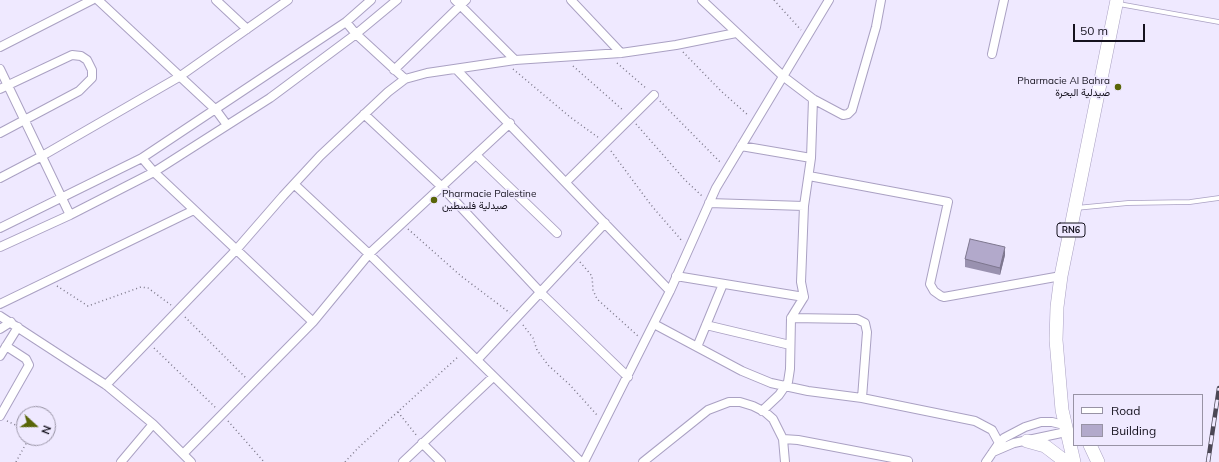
<!DOCTYPE html>
<html>
<head>
<meta charset="utf-8">
<style>
	body { margin:0 }
	#map { position:relative; width:1219px; height:462px; overflow:hidden; background:#efe9ff; font-family:Mulish,sans-serif }
	canvas { display:block }
	.legend { position:absolute; left:1073px; top:394px; width:130px; height:52px; box-sizing:border-box; background:#efe9ff; border:1px solid #9893a5; margin:0; padding:5px 7px; list-style:none; font-size:12px; color:#15121e }
	.legend li { display:flex; align-items:center; gap:8px; height:20px }
	.legend b { width:20px; border:1px solid #9893a5 }
	.north { position:absolute; left:16px; top:406px; width:40px; height:40px; box-sizing:border-box; background:#efe9ff; border:1px solid #9893a5; border-radius:50%; rotate:111deg; font-size:11px; font-weight:700; line-height:16px; text-align:center; color:#15121e }
	.north::after { content:''; display:block; margin:auto; width:14px; height:18px; background:#596508; clip-path:polygon(50% 0,100% 100%,50% 72%,0 100%) }
	.scale { position:absolute; left:1073px; top:24px; width:72px; height:18px; box-sizing:border-box; border:2px solid #15121e; border-top:0; padding-left:5px; font-size:12px; line-height:14px; white-space:nowrap; color:#15121e; -webkit-text-stroke:3px #efe9ff; paint-order:stroke }
</style>
</head>
<body>
<div id="map">
<canvas width="1219" height="462"></canvas>
<ul class="legend">
<li><b style="height:5px;background:#fff"></b>Road</li>
<li><b style="height:11px;background:#b2a9cb"></b>Building</li>
</ul>
<div class="north">N</div>
<div class="scale">50 m</div>
</div>
<script>
const ctx = document.querySelector('canvas').getContext('2d');
ctx.lineJoin = 'round';
const poly = rows => new Path2D(rows.map(r => 'M' + r).join(''));
function stroke(path, color, width, dash) { ctx.strokeStyle = color; ctx.lineWidth = width; ctx.lineCap = dash ? 'butt' : 'round'; ctx.setLineDash(dash || []); ctx.stroke(path); }
function fillPath(path, color) { ctx.fillStyle = color; ctx.fill(path, 'evenodd'); }
function drawText(font, color, halo, rows, align = 'center') {
  ctx.font = font + ' Mulish,Vazirmatn,sans-serif'; ctx.lineWidth = 3.5; ctx.setLineDash([]); ctx.textBaseline = 'middle'; ctx.strokeStyle = halo; ctx.fillStyle = color; for (const [text, x, y, turn = 0] of rows) {
    ctx.save(); ctx.translate(x, y); ctx.rotate((+turn || 0) * Math.PI / 180); ctx.textAlign = isNaN(turn) ? turn : align; if (halo) ctx.strokeText(text, 0, 0); ctx.fillText(text, 0, 0); ctx.restore();
  }
}
const lane = poly([
	[1119,4,1219,22],
	[1076,208,1128,203,1190,202,1219,198]
]);
const street = poly([
	[98,0,216,110,227,125],
	[216,0,247,29],
	[455,0,515,60],
	[571,0,621,53],
	[702,0,784,77,813,99,843,115,848,114,852,110,876,27,881,0],
	[346,22,356,34,405,79],
	[0,47,92,0],
	[992,54,1004,0],
	[0,69,70,215],
	[456,69,670,291],
	[394,70,466,0],
	[0,89,72,55,81,56,87,60,92,70,92,78,79,91,0,133],
	[364,114,442,187,541,293,628,377],
	[741,146,811,158],
	[476,155,557,233],
	[142,158,154,172,313,322],
	[809,176,948,202,930,284,934,291,941,296,944,297,1061,276],
	[0,178,42,156,179,77,288,0],
	[566,182,654,95],
	[294,184,369,254,581,462],
	[709,203,804,206],
	[0,228,142,158,346,22,371,0],
	[0,247,70,215,154,172,270,98,356,34,397,0],
	[676,276,804,297],
	[0,304,194,210],
	[0,316,106,385,153,424,191,462],
	[791,318,804,297,801,282,804,206,811,158,813,99],
	[654,324,742,371,771,383,808,391,862,398,975,421,992,430,999,443],
	[706,325,790,345],
	[0,329,11,322],
	[697,347,723,284],
	[0,356,18,327],
	[477,360,605,223],
	[106,385,236,250,283,196,320,156,388,92,405,79,427,73,515,60,621,53,676,45,736,33],
	[762,411,779,395,788,382,790,369,791,318,857,319,865,323,867,332,862,398],
	[0,416,29,365,26,359,6,346],
	[783,439,798,440,908,461],
	[422,443,441,462],
	[993,452,1014,443,1066,432],
	[183,454,313,322,369,254,510,123],
	[121,462,153,424],
	[403,462,493,377],
	[584,462,670,291,716,188,829,0],
	[643,462,708,410,729,402,740,402,753,406,765,412,773,419,783,439,785,462],
	[986,462,999,443,1004,438,1025,427,1041,422,1052,422,1064,425]
]);
const primary = poly([
	[1027,441,1045,446,1066,462],
	[1090,445,1098,462],
	[1074,462,1062,410,1056,340,1057,307,1061,276,1117,0]
]);
stroke(lane, '#aaa1c3', 5.5);
stroke(street, '#aaa1c3', 10);
stroke(primary, '#aaa1c3', 14);
stroke(poly([
	[774,0,801,30],
	[683,52,721,91,749,116],
	[617,63,647,89],
	[573,66,624,111],
	[513,69,570,117,599,138],
	[660,101,721,163],
	[636,124,685,180,702,196],
	[611,151,651,205,683,242],
	[408,229,461,276,510,313],
	[580,262,592,276,593,290,597,299,638,336],
	[57,286,88,306,141,287,148,288,171,305],
	[185,317,246,378],
	[523,325,533,338,537,350,548,365,570,385,597,415],
	[154,348,216,408],
	[398,412,417,436],
	[7,421,24,429],
	[228,421,264,462],
	[16,462,29,438],
	[345,462,358,448,459,356]
]), '#7d798a', 1.5, [1, 3]);
stroke(lane, '#fff', 4);
stroke(street, '#fff', 8);
stroke(primary, '#fff', 13);
const rail = poly([
	[1208,462,1219,388]
]);
stroke(rail, '#4b4755', 4.5);
stroke(rail, '#efe9ff', 3, [9]);
fillPath(poly([
	[1005,255,1000,275,965,267,965,259]
]), '#9991af');
fillPath(poly([
	[1005,247,1005,255,1000,275,1000,268]
]), '#7d768e');
const building = poly([
	[970,239,1005,247,1000,268,965,259,970,239]
]);
fillPath(building, '#b2a9cb');
stroke(building, '#7d768e', 1);
for (const [x, y, r, color] of [
	[1118,87,4,"#596508"],
	[434,200,4,"#596508"]
]) { const dot = new Path2D(); dot.arc(x, y, r, 0, 2 * Math.PI); ctx.fillStyle = color; ctx.fill(dot); stroke(dot, '#efe9ff', 1.5); }
for (const [x, y, w] of [
	[1071,230,28]
]) { const box = new Path2D(); box.roundRect(x - w / 2, y - 7, w, 14, 3); ctx.fillStyle = '#efe9ff'; ctx.fill(box); stroke(box, '#15121e', 1); }
drawText('bold 9px', '#15121e', null, [
	["RN6",1071,230]
]);
drawText('10px', '#15121e', '#efe9ff', [
	["Pharmacie Al Bahra",1110,81],
	["صيدلية البحرة",1110,93],
	["Pharmacie Palestine",442,194,"left"],
	["صيدلية فلسطين",442,206,"left"]
], 'right');
</script>
</body>
</html>
